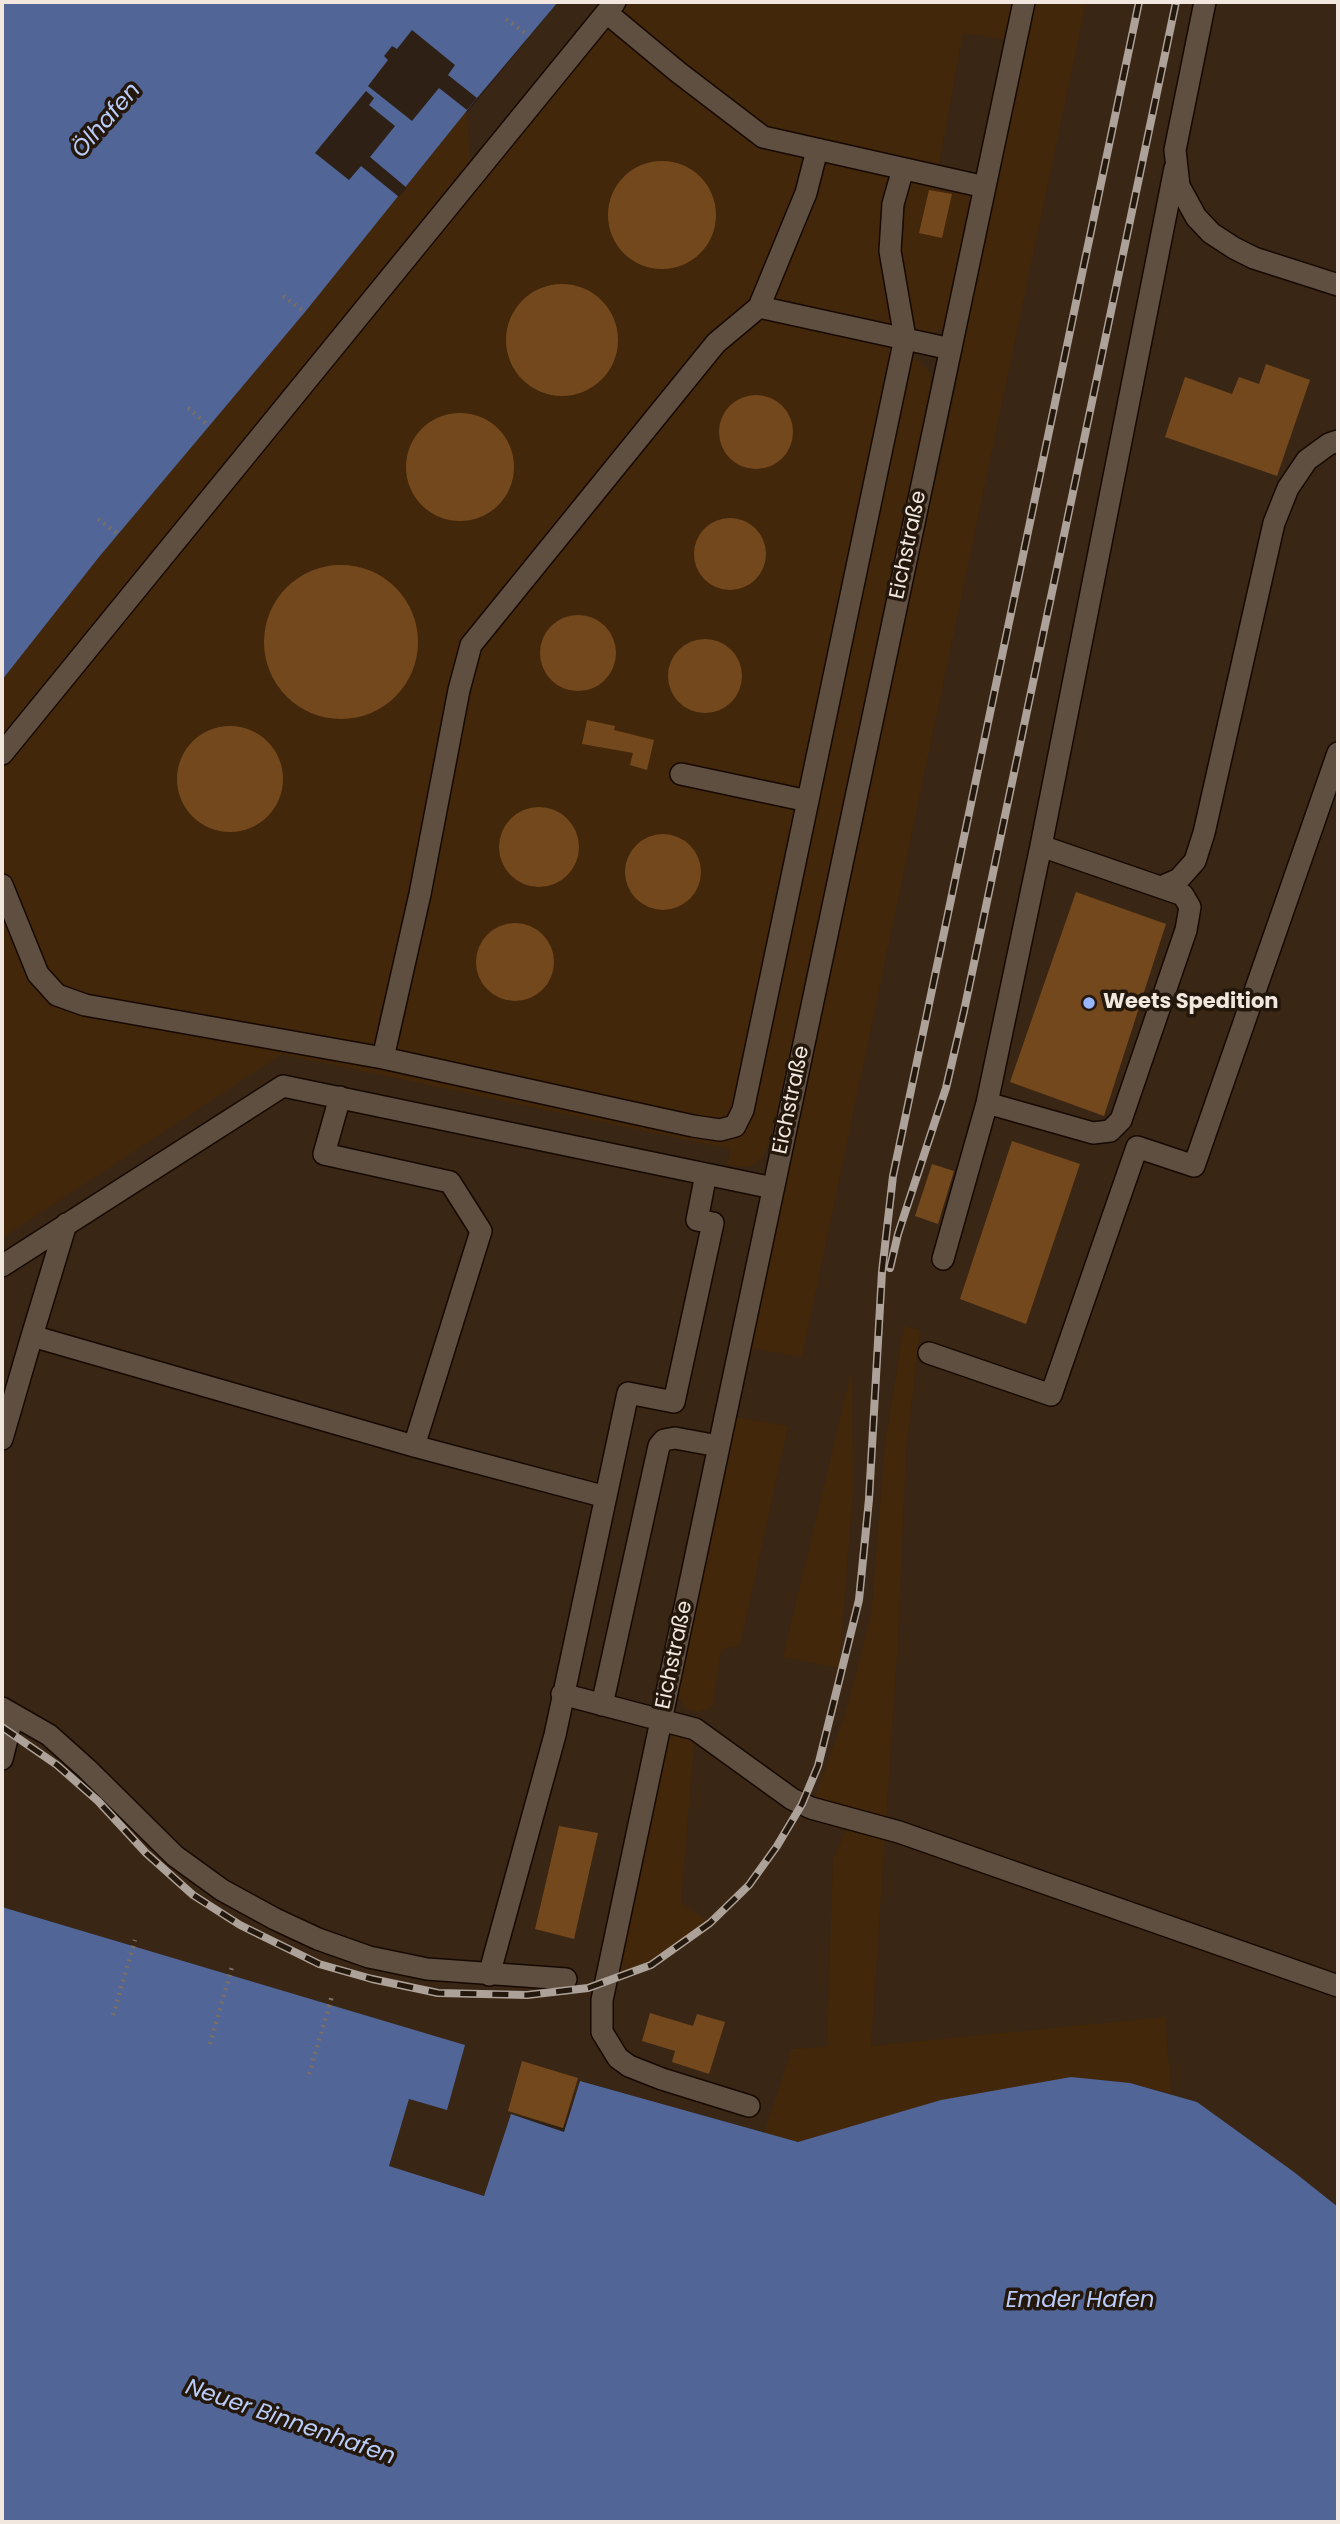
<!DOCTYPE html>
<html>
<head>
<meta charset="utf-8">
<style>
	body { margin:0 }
	#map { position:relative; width:1340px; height:2524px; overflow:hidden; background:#2e2014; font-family:Poppins,sans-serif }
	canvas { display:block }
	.frame { position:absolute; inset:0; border:4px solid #f1e7df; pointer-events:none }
</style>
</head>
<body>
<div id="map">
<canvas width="1340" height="2524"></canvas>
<div class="frame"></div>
</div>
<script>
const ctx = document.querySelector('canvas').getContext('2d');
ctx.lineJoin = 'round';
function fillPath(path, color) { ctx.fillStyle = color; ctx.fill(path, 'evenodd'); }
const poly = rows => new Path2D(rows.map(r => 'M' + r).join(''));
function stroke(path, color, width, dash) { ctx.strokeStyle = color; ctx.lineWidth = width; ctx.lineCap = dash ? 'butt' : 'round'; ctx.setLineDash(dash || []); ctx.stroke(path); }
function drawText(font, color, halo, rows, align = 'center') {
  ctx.font = font + ' Poppins,sans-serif'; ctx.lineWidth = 7; ctx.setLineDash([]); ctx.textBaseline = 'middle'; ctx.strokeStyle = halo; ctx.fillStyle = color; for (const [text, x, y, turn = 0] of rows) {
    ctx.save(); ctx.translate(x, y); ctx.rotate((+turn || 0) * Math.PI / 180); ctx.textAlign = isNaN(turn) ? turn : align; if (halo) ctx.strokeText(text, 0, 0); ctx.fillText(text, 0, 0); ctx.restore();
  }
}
fillPath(poly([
	[558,2,1338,2,1338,2207,1294,2172,1197,2102,1130,2083,941,2101,798,2142,581,2081,563,2128,511,2114,484,2196,389,2166,409,2099,447,2110,464,2045,2,1907,2,681]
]), '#392614');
fillPath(poly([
	[615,2,1086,2,802,1357,751,1348,903,628,954,397,964,341,983,194,944,328,930,334,906,338,912,354,930,372,932,392,776,1123,762,1159,749,1167,727,1165,730,1149,282,1054,2,1238,2,680,99,557,305,312,467,110,471,177],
	[963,33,1015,41,985,187,937,176],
	[904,1326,920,1330,906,1451,898,1639,871,2046,1165,2017,1171,2094,1130,2083,941,2101,798,2142,764,2133,792,2049,827,2047,833,1860,851,1819,811,1808,845,1715,871,1615,885,1445],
	[852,1369,853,1491,839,1668,783,1657],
	[735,1417,788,1426,740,1645,721,1650,712,1707,698,1712,686,1709,678,1694,678,1684],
	[695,1729,681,1903,710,1923,651,1965,606,1982,667,1741,676,1735]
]), '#43270a');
fillPath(poly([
	[2,2,558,2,477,98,305,312,99,557,2,680],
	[2,1907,465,2045,447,2110,409,2099,389,2166,484,2196,511,2114,564,2132,580,2081,798,2142,941,2100,1071,2077,1130,2083,1197,2102,1294,2172,1338,2207,1338,2522,2,2522]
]), '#516597');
fillPath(poly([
	[412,30,455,65,448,75,477,98,467,110,439,88,412,121,368,86,388,60,384,56,392,46,397,49],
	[366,91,374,98,369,105,395,126,370,157,407,188,399,197,361,166,349,180,315,153]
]), '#2e2014');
fillPath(poly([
	'608 215a54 54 0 1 1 108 0a54 54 0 1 1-108 0Z',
	[929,190,952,194,942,238,919,233],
	'506 340a56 56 0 1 1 112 0a56 56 0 1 1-112 0Z',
	[1266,364,1310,380,1277,476,1165,437,1185,377,1232,394,1239,377,1259,384],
	'719 432a37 37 0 1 1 74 0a37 37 0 1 1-74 0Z',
	'406 467a54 54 0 1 1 108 0a54 54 0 1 1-108 0Z',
	'694 554a36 36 0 1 1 72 0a36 36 0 1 1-72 0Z',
	'264 642a77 77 0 1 1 154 0a77 77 0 1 1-154 0Z',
	'540 653a38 38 0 1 1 76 0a38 38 0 1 1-76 0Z',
	'668 676a37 37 0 1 1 74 0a37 37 0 1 1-74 0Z',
	[587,720,615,726,614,730,654,740,647,770,630,765,633,753,582,744],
	'177 779a53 53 0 1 1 106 0a53 53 0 1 1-106 0Z',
	'499 847a40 40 0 1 1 80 0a40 40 0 1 1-80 0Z',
	'625 872a38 38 0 1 1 76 0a38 38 0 1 1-76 0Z',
	[1076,892,1166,924,1104,1116,1010,1082],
	'476 962a39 39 0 1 1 78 0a39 39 0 1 1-78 0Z',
	[1012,1141,1080,1164,1026,1324,960,1299],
	[932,1164,954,1171,938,1224,915,1216],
	[559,1826,598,1833,574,1939,535,1929],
	[650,2013,693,2026,697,2014,725,2022,709,2074,672,2062,675,2051,642,2041],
	[522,2061,578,2078,563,2128,508,2111]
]), '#74481d');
const minor = poly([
	[1205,2,1175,150,1179,186,1196,217,1211,233,1234,248,1254,258,1338,285],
	[607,13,678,72,763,137,985,187],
	[817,150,806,193,759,307,951,349],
	[2,754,615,2],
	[681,774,808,801],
	[2,885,38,974,57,995,85,1005,383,1058,693,1126,720,1130,735,1126,743,1110,905,338,890,251,893,204,903,169],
	[1161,887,1179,879,1195,861,1204,833,1274,523,1288,488,1307,460,1329,444,1338,441],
	[383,1058,420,894,459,690,471,645,716,343,759,307],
	[340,1097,324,1154,450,1182,481,1231,414,1446],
	[987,1103,1093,1133,1110,1131,1121,1120,1186,930,1190,907,1183,895,1041,846],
	[66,1224,32,1336,414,1446,606,1497],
	[943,1259,987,1103,1041,846,1175,168],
	[2,1266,283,1086,773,1188],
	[929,1353,1051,1395,1137,1147,1194,1166,1338,753],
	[2,1439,32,1336],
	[562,1694,695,1729,792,1799,811,1808,899,1832,1338,1986],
	[602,1705,659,1446,664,1440,675,1438,718,1446],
	[2,1708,49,1735,87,1769,175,1856,222,1890,275,1919,318,1939,369,1957,427,1969,566,1979],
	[2,1759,13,1715],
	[489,1975,555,1735,628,1393,674,1402,713,1223,697,1220,706,1174],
	[749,2106,662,2079,629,2066,618,2058,602,2032,602,2000,1024,2]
]);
stroke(minor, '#160902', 24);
stroke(poly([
	[506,19,529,36],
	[283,296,305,312],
	[188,408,209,426],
	[98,519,118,534],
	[113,2015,135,1940],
	[210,2044,232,1967],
	[309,2074,332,1996]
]), '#7b6f64', 4.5, [2, 5]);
stroke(minor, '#5f4f41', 21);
const rail = poly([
	[890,1268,898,1234,946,1088,964,1011,1176,2],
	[2,1727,57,1765,98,1801,146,1853,193,1895,240,1925,319,1964,372,1979,438,1993,527,1995,588,1988,651,1965,710,1923,749,1885,777,1846,802,1804,818,1766,859,1600,869,1499,882,1272,893,1176,1139,2]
]);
stroke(rail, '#ada299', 8);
stroke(rail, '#24170b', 5, [16]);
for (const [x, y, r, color] of [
	[1089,1003,7,"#98b5fd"]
]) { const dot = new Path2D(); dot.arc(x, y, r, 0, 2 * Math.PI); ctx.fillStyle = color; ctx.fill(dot); stroke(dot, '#24170b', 2.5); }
drawText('21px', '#f1e7df', '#24170b', [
	["Eichstraße",909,545,-78],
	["Eichstraße",792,1100,-78],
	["Eichstraße",675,1655,-78]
]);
drawText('bold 21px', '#f1e7df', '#24170b', [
	["Weets Spedition",1103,1003]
], 'left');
drawText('italic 23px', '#b9ccfa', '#24170b', [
	["Ölhafen",107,121,-49],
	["Emder Hafen",1080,2301],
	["Neuer Binnenhafen",290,2423,19]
]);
</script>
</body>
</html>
